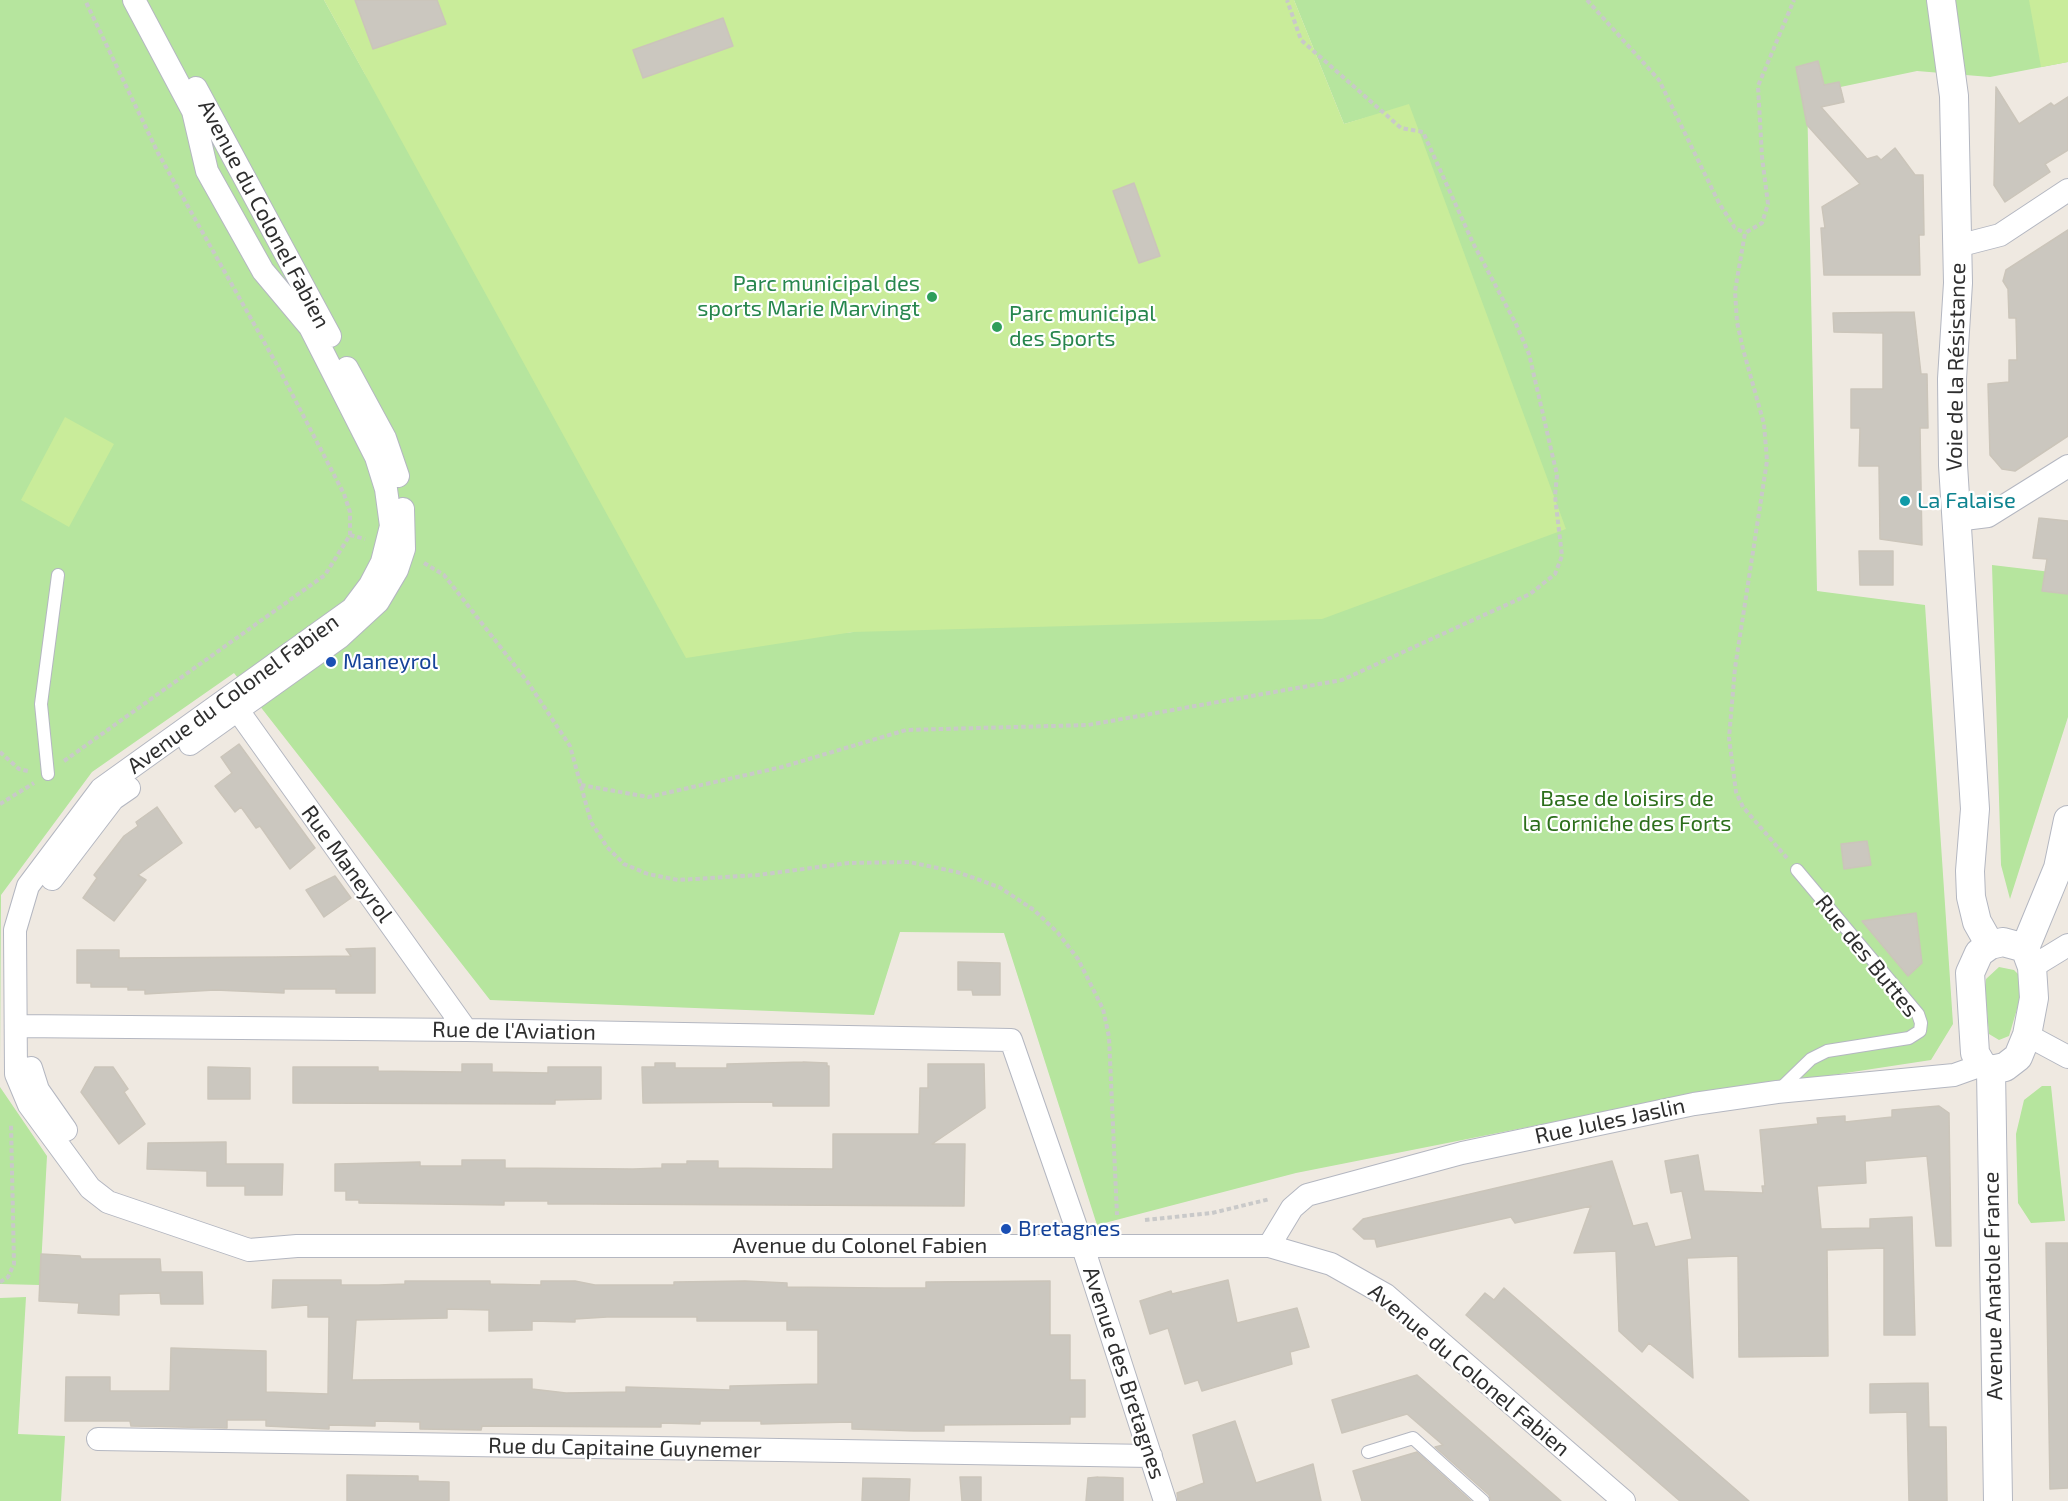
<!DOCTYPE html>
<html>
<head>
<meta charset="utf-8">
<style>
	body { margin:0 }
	canvas { display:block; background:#efe9e1 }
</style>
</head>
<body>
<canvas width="2068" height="1501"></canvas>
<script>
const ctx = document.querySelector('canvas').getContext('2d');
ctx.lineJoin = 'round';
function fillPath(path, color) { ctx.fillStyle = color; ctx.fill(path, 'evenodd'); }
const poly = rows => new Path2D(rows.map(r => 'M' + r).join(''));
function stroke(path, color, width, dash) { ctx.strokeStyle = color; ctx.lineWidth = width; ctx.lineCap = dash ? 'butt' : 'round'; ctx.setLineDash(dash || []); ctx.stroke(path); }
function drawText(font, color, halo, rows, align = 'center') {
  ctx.font = font + ' "Exo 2",sans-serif'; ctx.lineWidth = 4.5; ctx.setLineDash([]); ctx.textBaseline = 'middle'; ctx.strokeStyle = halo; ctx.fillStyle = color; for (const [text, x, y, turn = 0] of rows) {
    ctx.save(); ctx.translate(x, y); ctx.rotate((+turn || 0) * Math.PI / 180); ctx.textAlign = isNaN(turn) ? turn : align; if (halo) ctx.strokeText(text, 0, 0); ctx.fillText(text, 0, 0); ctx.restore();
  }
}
fillPath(poly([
	[0,0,324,0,365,74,842,633,853,632,1372,116,1344,124,1294,0,2068,0,2068,62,1990,77,1917,71,1807,94,1817,591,1925,605,1953,1024,1931,1060,1649,1103,1296,1173,1097,1225,1004,933,900,932,874,1015,490,1000,234,673,92,772,1,895,0,1064],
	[1992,565,2068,574,2068,717,2010,899,2001,865],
	[1999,967,2014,970,2020,976,2022,992,2009,1036,1999,1040,1989,1034,1985,989,1986,979],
	[2042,1086,2051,1086,2065,1221,2031,1223,2018,1203,2016,1134,2024,1100],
	[0,1087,47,1156,40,1285,0,1284],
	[26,1297,18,1434,65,1436,61,1501,0,1501,0,1298]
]), '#b6e59e');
fillPath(poly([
	[324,0,1294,0,1344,124,1409,104,1566,529,1322,619,853,632,686,658],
	[2029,0,2068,0,2068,62,2041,67],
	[65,417,114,444,69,527,21,500]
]), '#c9ec9a');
const building = poly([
	[355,0,437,0,446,24,373,49,355,0],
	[723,18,733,46,643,78,633,50,723,18],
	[1818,61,1824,85,1839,82,1844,102,1821,107,1867,159,1877,156,1881,160,1895,148,1915,175,1923,175,1924,235,1919,235,1920,275,1824,275,1821,228,1825,228,1822,207,1860,184,1807,125,1796,67,1818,61],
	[1996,87,2019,124,2051,103,2054,106,2068,97,2068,150,2045,164,2050,172,2005,202,1994,185,1996,87],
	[1134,183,1160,256,1139,263,1113,191,1134,183],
	[2068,230,2068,436,2015,471,2002,469,1990,455,1988,384,2009,382,2009,360,2017,360,2016,318,2009,318,2008,289,2003,281,2006,270,2068,230],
	[1914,312,1921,374,1927,374,1928,428,1920,428,1922,545,1880,539,1879,466,1859,466,1860,428,1851,428,1851,389,1883,389,1883,333,1834,332,1833,313,1914,312],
	[2039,518,2068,521,2068,594,2042,591,2047,559,2033,558,2039,518],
	[1859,551,1893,551,1893,585,1860,585,1859,551],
	[239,744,315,848,290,869,260,826,256,828,241,807,235,812,215,786,232,773,221,757,239,744],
	[157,807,182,843,138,875,146,880,114,921,83,898,97,878,94,875,124,836,138,826,136,822,157,807],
	[1867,841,1871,865,1844,869,1841,844,1867,841],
	[335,876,351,898,324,917,306,890,335,876],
	[1916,913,1922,963,1908,976,1862,921,1916,913],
	[375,948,375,993,336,993,336,989,284,989,284,993,215,990,145,994,145,990,128,990,128,987,91,987,91,983,77,983,77,950,119,950,119,958,276,957,351,956,346,949,375,948],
	[958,962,1000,963,1000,995,973,995,972,990,958,990,958,962],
	[803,1062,827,1063,827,1066,829,1066,829,1106,773,1106,773,1102,643,1103,642,1067,655,1067,655,1063,675,1063,675,1068,727,1068,727,1064,803,1062],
	[462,1064,492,1064,492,1072,548,1073,548,1067,601,1067,601,1099,555,1100,555,1104,293,1103,293,1067,378,1067,378,1071,462,1072,462,1064],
	[928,1064,984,1064,985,1108,932,1144,965,1144,964,1206,590,1204,548,1204,548,1201,504,1201,504,1205,359,1203,359,1200,346,1200,346,1191,335,1191,335,1164,420,1162,420,1166,462,1166,462,1160,505,1160,505,1168,633,1169,662,1168,662,1164,687,1164,687,1161,718,1161,718,1168,833,1169,833,1134,919,1134,920,1088,928,1088,928,1064],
	[95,1067,113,1067,128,1089,124,1092,145,1124,119,1144,81,1092,95,1067],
	[208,1067,250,1068,250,1099,208,1099,208,1067],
	[1939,1106,1949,1113,1951,1246,1936,1246,1927,1156,1865,1161,1866,1183,1817,1186,1821,1229,1870,1228,1870,1219,1912,1217,1915,1335,1884,1335,1884,1248,1827,1250,1828,1356,1739,1357,1738,1256,1687,1258,1693,1378,1649,1343,1642,1352,1619,1331,1616,1251,1574,1253,1591,1206,1515,1223,1511,1217,1377,1247,1375,1239,1364,1239,1353,1229,1363,1219,1612,1161,1633,1226,1647,1223,1655,1247,1692,1239,1682,1191,1671,1193,1665,1161,1698,1155,1704,1191,1763,1193,1762,1186,1765,1186,1760,1130,1818,1124,1817,1118,1845,1116,1845,1122,1892,1117,1892,1110,1939,1106],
	[226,1142,226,1164,283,1164,282,1195,245,1195,245,1186,207,1186,207,1171,147,1169,148,1143,226,1142],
	[2046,1243,2068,1243,2068,1488,2050,1489,2046,1243],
	[41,1254,80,1256,81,1259,160,1259,161,1272,202,1272,203,1304,161,1304,160,1293,119,1294,119,1315,78,1313,79,1303,39,1301,41,1254],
	[273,1280,341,1280,341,1285,379,1285,405,1284,405,1281,490,1281,490,1284,541,1285,541,1281,575,1281,595,1285,674,1285,674,1282,745,1281,787,1283,787,1287,884,1288,926,1288,926,1282,1050,1281,1050,1335,1070,1335,1070,1380,1085,1380,1085,1417,1070,1417,1070,1424,944,1425,944,1431,914,1431,852,1429,852,1422,761,1424,761,1421,700,1421,700,1424,661,1423,661,1427,482,1426,481,1430,420,1429,420,1422,375,1421,375,1426,329,1425,329,1429,266,1426,266,1420,227,1420,227,1428,131,1426,130,1421,65,1421,66,1377,110,1377,110,1391,170,1391,171,1348,266,1351,266,1392,328,1394,329,1317,308,1317,308,1305,272,1308,273,1280],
	[447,1309,489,1310,489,1331,532,1330,532,1321,575,1322,575,1319,607,1317,697,1317,697,1321,787,1321,787,1330,818,1330,818,1384,730,1386,730,1390,626,1387,626,1392,566,1393,532,1389,532,1379,352,1380,356,1320,447,1318,447,1309],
	[1228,1280,1237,1323,1297,1308,1309,1347,1290,1352,1292,1364,1202,1391,1198,1380,1185,1384,1168,1328,1150,1334,1140,1301,1171,1291,1172,1294,1228,1280],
	[1504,1288,1733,1487,1749,1501,1680,1501,1466,1315,1485,1293,1494,1300,1504,1288],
	[1417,1375,1561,1501,1491,1501,1489,1495,1435,1447,1443,1445,1407,1414,1342,1433,1332,1400,1417,1375],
	[1928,1383,1929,1427,1946,1427,1947,1501,1909,1501,1907,1412,1870,1413,1870,1384,1928,1383],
	[1235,1421,1256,1483,1313,1464,1321,1501,1178,1501,1177,1493,1204,1483,1193,1435,1235,1421],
	[1417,1452,1471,1501,1362,1501,1353,1471,1417,1452],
	[347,1475,418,1476,418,1481,449,1482,449,1501,347,1501,347,1475],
	[960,1477,981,1477,981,1501,962,1501,960,1477],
	[1098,1477,1123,1478,1123,1501,1086,1501,1088,1478,1098,1477],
	[863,1478,910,1479,909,1501,862,1501,863,1478]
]);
fillPath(building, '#cbc7bf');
stroke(building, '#cbc5ba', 1.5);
const service = poly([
	[48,774,41,704,58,575],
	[1778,1091,1811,1059,1827,1051,1909,1038,1920,1031,1921,1023,1918,1014,1797,870],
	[1368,1452,1413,1438,1483,1501]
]);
const minor = poly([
	[134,0,193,111,207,171,263,271,310,327,376,457,386,489,391,526,382,562,370,585,352,609,101,789,28,886,15,930,16,1074,29,1105,90,1188,108,1202,249,1250,297,1246,1269,1246,1331,1264,1386,1295,1624,1501],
	[196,88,330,336],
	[1957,244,1969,243,2000,235,2068,190],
	[347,368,385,438,398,476],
	[1956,520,1988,516,2068,466],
	[229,698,466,1030],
	[190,744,340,637,378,602,397,570,404,549,403,509],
	[52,879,113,799,129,788],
	[2032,967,2068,945],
	[16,1026,466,1030,1011,1040,1082,1244,1165,1501],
	[2027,1035,2068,1057],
	[31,1068,38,1090,66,1130],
	[1269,1246,1292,1208,1307,1195,1462,1153,1694,1104,1777,1092,1954,1075,1982,1065],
	[98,1439,1151,1456]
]);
const tertiary = poly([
	[1941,0,1954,96,1958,283,1952,379,1953,465,1975,809,1970,871,1971,897,1977,922,1990,945],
	[2003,942,2025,948,2032,967,2034,998,2027,1035,2018,1057,2005,1067,1991,1070,1982,1065,1975,1053,1970,973,1979,953,1990,945,2003,942],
	[2025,948,2058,868,2068,820],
	[1991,1070,1998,1501]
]);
stroke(service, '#b4b7c1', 14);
stroke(minor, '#b4b7c1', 24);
stroke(tertiary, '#b4b7c1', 30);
stroke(poly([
	[1587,0,1659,80,1719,203,1735,228,1745,233],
	[350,535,365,539],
	[424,563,444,575,527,681,570,746,591,822,607,847,624,864,648,874,678,880,758,875,849,863,909,862,957,872,999,887,1034,910,1058,933,1078,959,1103,1009,1109,1037,1117,1215],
	[0,752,19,769,28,771],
	[64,761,325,575,350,535,350,512,344,494,277,365,158,153,85,0],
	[581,785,648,797,782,767,906,730,1088,725,1342,680,1530,594,1555,574,1562,556,1555,496,1557,475,1529,354,1516,324,1473,243,1423,132,1401,128,1301,40,1287,0],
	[0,804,34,783],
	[1787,858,1743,807,1736,792,1729,738,1735,668,1767,461,1764,424,1743,349,1737,322,1735,291,1745,233,1762,223,1768,204,1762,157,1758,86,1794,0],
	[1145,1220,1212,1213,1270,1199],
	[0,1282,8,1277,14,1264,11,1124]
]), '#c9c9c9', 4, [4.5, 3]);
stroke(service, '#fff', 12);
stroke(minor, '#fff', 22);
stroke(tertiary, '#fff', 28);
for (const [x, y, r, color] of [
	[932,297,6,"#2e9e5b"],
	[997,327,6,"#2e9e5b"],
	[1905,501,6,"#0f9aa8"],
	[331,662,6,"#1a4fb4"],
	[1006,1229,6,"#1a4fb4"]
]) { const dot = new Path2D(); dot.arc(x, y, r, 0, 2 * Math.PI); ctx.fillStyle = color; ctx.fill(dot); stroke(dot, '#fff', 2); }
drawText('22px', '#2e2e2e', '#fff', [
	["Avenue du Colonel Fabien",264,214,62],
	["Voie de la Résistance",1956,367,-89],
	["Avenue du Colonel Fabien",233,694,-36],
	["Rue Maneyrol",347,864,54],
	["Rue des Buttes",1867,956,51],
	["Rue de l'Aviation",514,1031,1],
	["Rue Jules Jaslin",1610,1121,-12],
	["Avenue du Colonel Fabien",860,1246],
	["Avenue Anatole France",1993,1286,-91],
	["Avenue du Colonel Fabien",1469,1370,40],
	["Avenue des Bretagnes",1124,1373,72],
	["Rue du Capitaine Guynemer",625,1448,1]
]);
drawText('22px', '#27864d', '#fff', [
	["Parc municipal des",920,284],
	["sports Marie Marvingt",920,309],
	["Parc municipal",1009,314,"left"],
	["des Sports",1009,339,"left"]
], 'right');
drawText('22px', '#0d838f', '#fff', [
	["La Falaise",1917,501]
], 'left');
drawText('22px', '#164399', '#fff', [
	["Maneyrol",343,662],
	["Bretagnes",1018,1229]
], 'left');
drawText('22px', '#2c6e1b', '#fff', [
	["Base de loisirs de",1627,799],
	["la Corniche des Forts",1627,824]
]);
</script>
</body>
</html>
